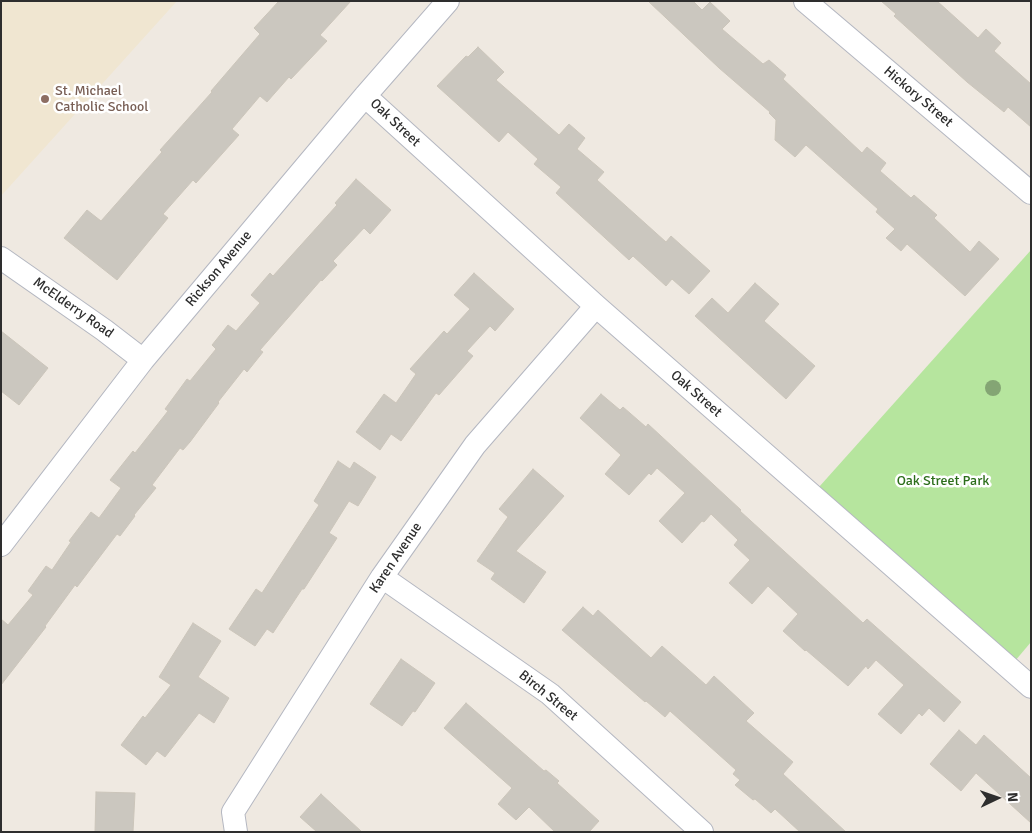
<!DOCTYPE html>
<html>
<head>
<meta charset="utf-8">
<style>
	body { margin:0 }
	#map { position:relative; width:1032px; height:833px; overflow:hidden; background:#efe9e1; font-family:Signika,sans-serif }
	canvas { display:block }
	.frame { position:absolute; inset:0; border:2px solid #2e2e2e; pointer-events:none }
	.north { position:absolute; left:972px; top:773px; width:50px; height:50px; -webkit-text-stroke:4px #fff; paint-order:stroke; rotate:87deg; font-size:14px; font-weight:700; line-height:20px; text-align:center; color:#2e2e2e }
	.north::after { content:''; display:block; margin:auto; width:18px; height:22px; background:#2e2e2e; clip-path:polygon(50% 0,100% 100%,50% 72%,0 100%) }
</style>
</head>
<body>
<div id="map">
<canvas width="1032" height="833"></canvas>
<div class="frame"></div>
<div class="north">N</div>
</div>
<script>
const ctx = document.querySelector('canvas').getContext('2d');
ctx.lineJoin = 'round';
function fillPath(path, color) { ctx.fillStyle = color; ctx.fill(path, 'evenodd'); }
const poly = rows => new Path2D(rows.map(r => 'M' + r).join(''));
function stroke(path, color, width, dash) { ctx.strokeStyle = color; ctx.lineWidth = width; ctx.lineCap = dash ? 'butt' : 'round'; ctx.setLineDash(dash || []); ctx.stroke(path); }
function drawText(font, color, halo, rows, align = 'center') {
  ctx.font = font + ' Signika,sans-serif'; ctx.lineWidth = 5; ctx.setLineDash([]); ctx.textBaseline = 'middle'; ctx.strokeStyle = halo; ctx.fillStyle = color; for (const [text, x, y, turn = 0] of rows) {
    ctx.save(); ctx.translate(x, y); ctx.rotate((+turn || 0) * Math.PI / 180); ctx.textAlign = isNaN(turn) ? turn : align; if (halo) ctx.strokeText(text, 0, 0); ctx.fillText(text, 0, 0); ctx.restore();
  }
}
fillPath(poly([
	[1,1,177,1,1,196]
]), '#f0e6d1');
fillPath(poly([
	[1031,250,1031,642,1015,661,819,487]
]), '#b6e59e');
const building = poly([
	[279,1,351,1,320,35,327,41,291,79,289,77,267,102,260,96,232,129,239,135,196,183,193,180,163,214,168,218,117,280,64,238,87,210,101,221,162,152,160,150,212,92,211,91,260,34,254,28,279,1],
	[648,1,693,1,702,10,710,2,730,21,722,29,763,64,769,60,786,75,783,79,862,153,867,147,886,163,880,171,911,198,914,195,937,215,934,218,970,252,979,241,999,259,965,296,907,244,901,251,886,238,895,229,876,212,878,209,806,145,795,157,775,140,776,120,769,113,770,112,719,68,648,1],
	[881,1,937,1,978,38,986,29,1001,43,994,51,1031,84,1031,127,1008,107,1004,112,967,82,894,16,896,14,881,1],
	[478,47,504,72,496,80,559,135,569,124,585,138,577,149,604,172,597,180,666,242,671,236,710,271,689,294,672,279,666,286,633,256,629,260,556,193,561,187,534,164,538,159,508,132,499,142,437,86,466,56,468,57,478,47],
	[356,179,391,210,370,234,364,228,333,261,337,265,322,281,321,280,260,350,263,352,247,372,244,369,218,402,219,403,190,442,183,450,180,448,152,485,156,488,134,515,135,516,120,536,117,534,77,587,75,585,45,626,46,627,1,685,1,619,8,625,33,595,28,591,46,566,52,570,71,542,69,541,91,512,99,518,121,488,110,480,133,451,135,453,168,411,165,409,187,379,190,381,216,349,212,345,228,325,236,331,260,303,251,295,270,273,273,276,337,205,335,203,356,179],
	[474,273,514,309,495,331,490,326,467,351,473,356,439,395,436,393,401,441,391,434,380,450,356,432,384,394,396,403,416,374,410,369,444,331,447,334,470,309,454,295,474,273],
	[755,283,779,304,764,321,815,366,786,399,695,316,712,298,728,313,755,283],
	[1,331,48,368,19,405,1,391,1,331],
	[601,394,620,410,623,407,646,427,648,424,741,510,740,511,863,623,867,619,961,702,944,722,929,708,922,716,919,713,901,734,878,714,904,685,876,660,868,669,866,666,848,686,806,650,805,651,783,631,798,614,768,586,752,604,729,583,750,560,734,545,738,540,711,514,704,522,702,521,682,543,659,521,685,493,657,468,651,475,649,473,629,495,605,474,621,455,580,418,601,394],
	[338,461,350,469,354,462,376,477,358,506,349,501,329,533,337,538,304,589,302,589,273,633,267,629,255,646,229,629,256,589,262,593,319,505,314,501,338,461],
	[533,469,564,496,516,551,546,572,524,603,491,579,495,573,477,561,508,517,499,509,533,469],
	[583,607,593,616,598,610,651,658,662,646,706,685,714,676,754,713,746,721,793,762,783,774,846,832,800,832,775,809,771,813,755,799,753,800,735,785,740,780,733,774,736,770,670,711,665,717,646,701,645,702,562,630,583,607],
	[193,623,221,641,198,677,229,698,214,723,199,713,165,757,157,751,146,765,121,745,143,716,145,718,171,685,159,677,193,623],
	[401,659,435,683,415,712,413,711,402,726,370,704,401,659],
	[466,703,544,771,546,770,559,781,557,783,599,821,589,832,555,832,529,807,516,820,498,804,512,788,444,728,466,703],
	[959,730,976,745,984,735,1031,778,1031,823,976,773,961,791,930,764,959,730],
	[96,792,135,793,133,832,95,832,96,792],
	[321,794,362,832,317,832,300,817,321,794]
]);
fillPath(building, '#cbc7bf');
stroke(building, '#cbc5ba', 1);
const minor = poly([
	[805,1,1031,193],
	[365,96,596,306,1031,687],
	[1,258,104,330,143,360],
	[1,545,143,360,365,96,448,1],
	[382,577,550,694,702,832],
	[236,832,233,812,382,577,475,445,596,306]
]);
stroke(minor, '#b4b7c1', 24);
stroke(minor, '#fff', 22);
ctx.fillStyle = '#84a574';
for (const [x, y] of [
	[993,388]
]) { ctx.beginPath(); ctx.arc(x, y, 8, 0, 2 * Math.PI); ctx.fill(); }
for (const [x, y, r, color] of [
	[45,99,5,"#8d6e63"]
]) { const dot = new Path2D(); dot.arc(x, y, r, 0, 2 * Math.PI); ctx.fillStyle = color; ctx.fill(dot); stroke(dot, '#fff', 2); }
drawText('14px', '#785e54', '#fff', [
	["St. Michael",55,91],
	["Catholic School",55,107]
], 'left');
drawText('14px', '#2e2e2e', '#fff', [
	["Hickory Street",918,97,40],
	["Oak Street",395,123,43],
	["Rickson Avenue",219,269,-50],
	["McElderry Road",73,308,35],
	["Oak Street",696,394,41],
	["Karen Avenue",396,558,-56],
	["Birch Street",548,696,39]
]);
drawText('14px', '#2c6e1b', '#fff', [
	["Oak Street Park",943,481]
]);
</script>
</body>
</html>
